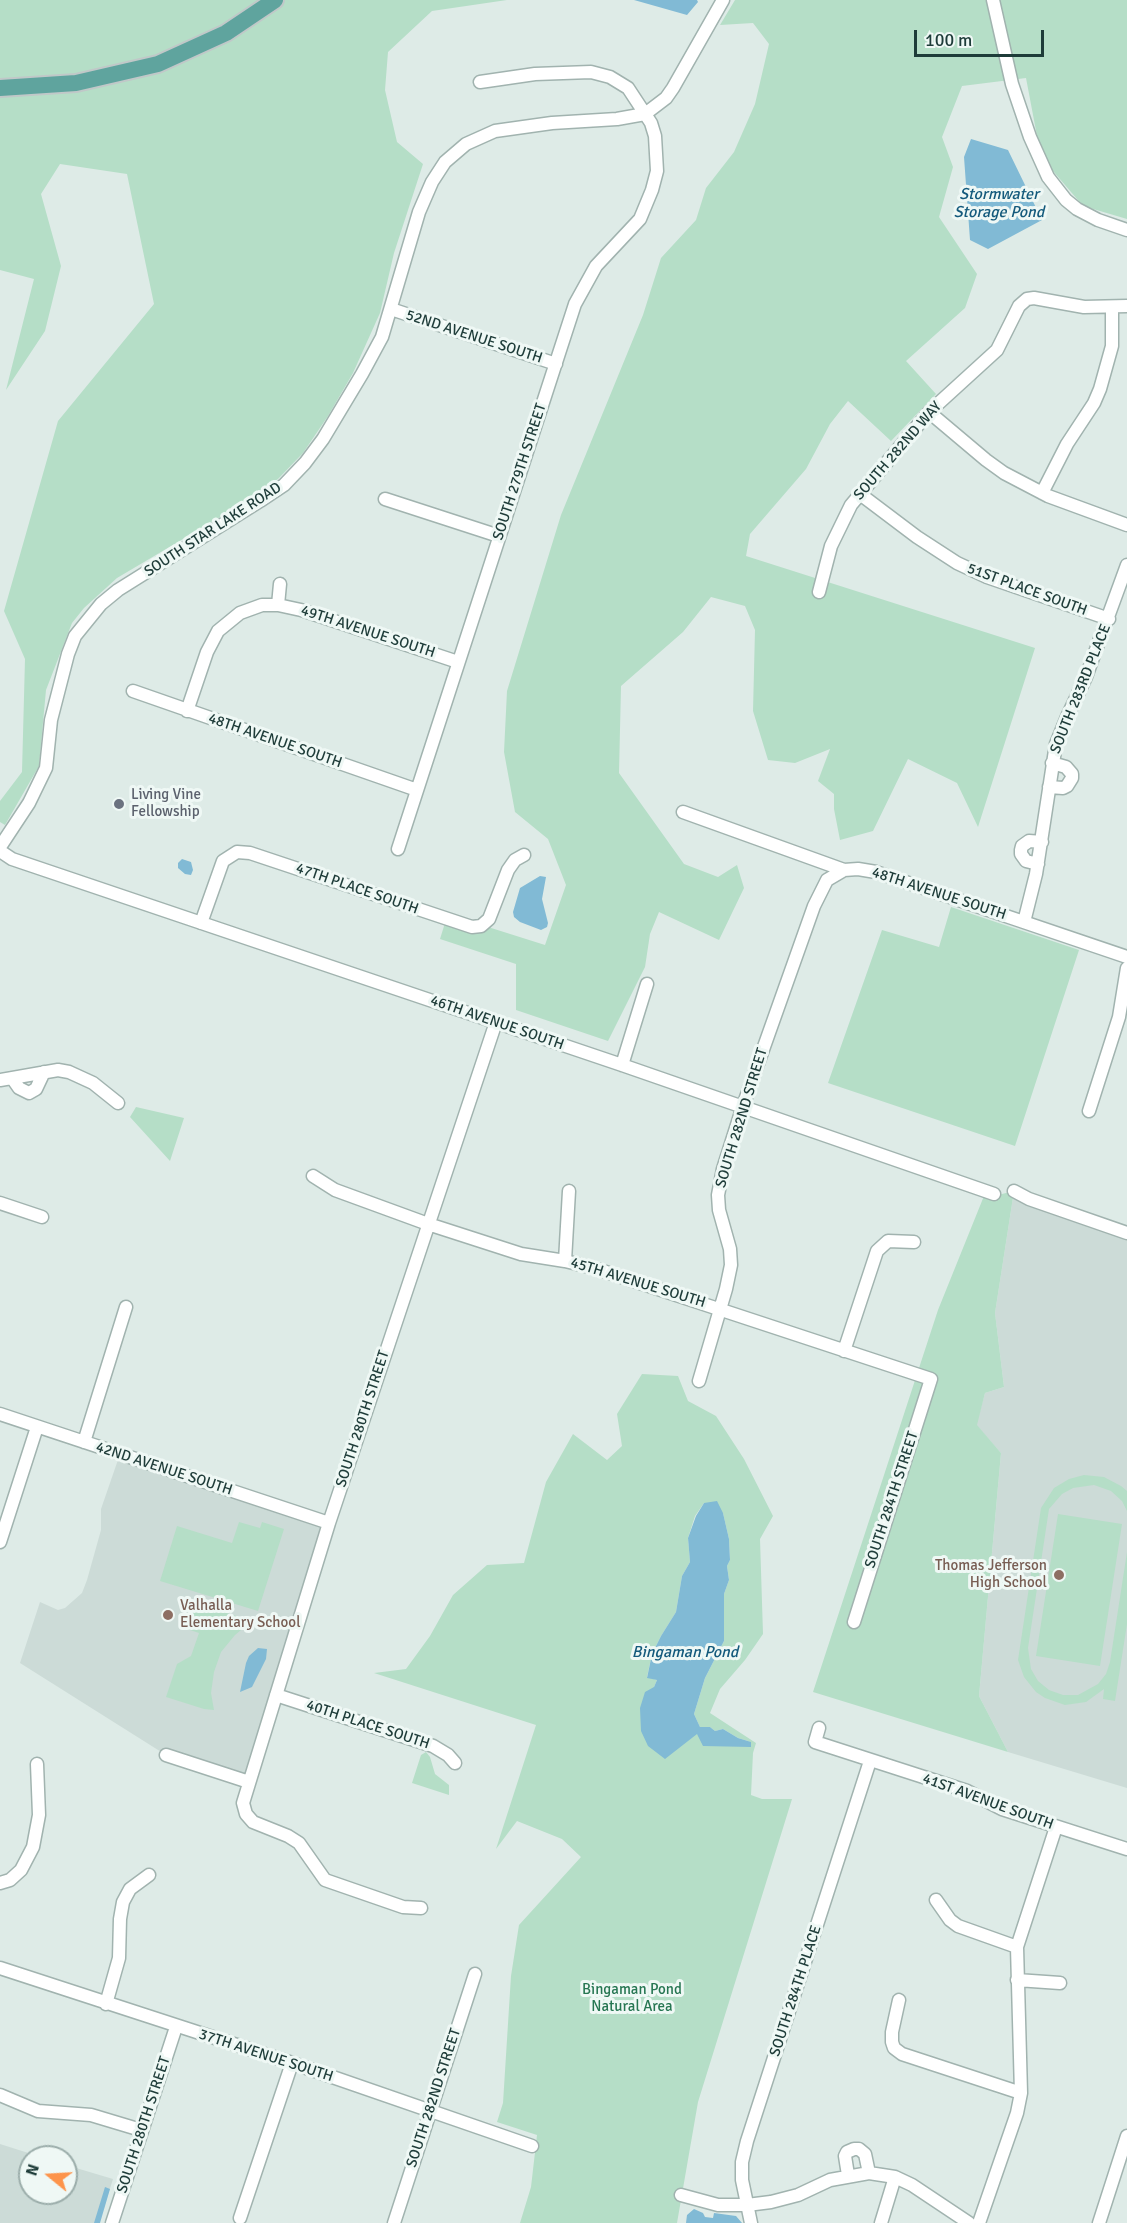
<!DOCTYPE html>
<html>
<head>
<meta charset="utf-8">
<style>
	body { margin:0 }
	#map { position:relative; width:1127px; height:2223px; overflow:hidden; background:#deebe7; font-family:Signika,sans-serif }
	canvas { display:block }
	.north { position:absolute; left:18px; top:2145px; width:60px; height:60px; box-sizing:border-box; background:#eff8f5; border:2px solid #9badaa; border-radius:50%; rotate:288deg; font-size:16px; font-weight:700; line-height:24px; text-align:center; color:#1e3c39 }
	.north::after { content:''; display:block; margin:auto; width:21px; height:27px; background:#fd944b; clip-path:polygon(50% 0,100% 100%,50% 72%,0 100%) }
	.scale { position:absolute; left:914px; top:30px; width:130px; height:27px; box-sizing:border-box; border:3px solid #1e3c39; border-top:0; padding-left:8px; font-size:18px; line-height:21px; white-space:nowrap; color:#1e3c39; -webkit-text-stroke:4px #eff8f5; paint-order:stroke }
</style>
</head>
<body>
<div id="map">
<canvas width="1127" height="2223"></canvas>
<div class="north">N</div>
<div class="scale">100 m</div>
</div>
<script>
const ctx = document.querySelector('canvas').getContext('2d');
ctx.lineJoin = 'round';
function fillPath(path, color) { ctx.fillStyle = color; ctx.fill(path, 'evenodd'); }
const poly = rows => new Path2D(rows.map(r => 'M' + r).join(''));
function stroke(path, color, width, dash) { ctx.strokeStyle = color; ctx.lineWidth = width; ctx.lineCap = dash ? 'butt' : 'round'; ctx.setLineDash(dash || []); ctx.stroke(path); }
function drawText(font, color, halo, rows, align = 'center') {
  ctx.font = font + ' Signika,sans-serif'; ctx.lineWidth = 6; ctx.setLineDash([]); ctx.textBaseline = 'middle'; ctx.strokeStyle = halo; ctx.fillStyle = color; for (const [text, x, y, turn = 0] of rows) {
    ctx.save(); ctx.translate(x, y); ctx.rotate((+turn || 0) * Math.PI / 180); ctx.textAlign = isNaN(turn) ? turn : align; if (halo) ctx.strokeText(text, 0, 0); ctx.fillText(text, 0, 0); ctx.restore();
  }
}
fillPath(poly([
	[1014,1191,1127,1233,1127,1788,1008,1752,979,1696,1001,1453,976,1425,985,1393,1004,1387,995,1313],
	[120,1454,329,1523,249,1782,166,1755,20,1663,40,1602,58,1610,65,1608,82,1593,87,1580,101,1530,101,1509],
	[0,2144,41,2157,30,2157,30,2193,66,2193,66,2165,113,2179,99,2223,0,2223]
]), '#ccdbd7');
fillPath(poly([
	[0,0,507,0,432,11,388,52,385,90,397,142,423,164,394,253,380,313,353,373,328,416,303,453,278,479,232,510,117,578,84,608,72,623,46,690,39,766,5,825,0,822,0,801,22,772,25,659,4,611,58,421,154,304,127,174,60,164,41,194,61,266,45,331,6,390,34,279,0,270],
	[735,0,1127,0,1127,219,1083,206,1041,157,1026,78,962,86,942,137,953,167,939,217,977,274,965,308,906,361,936,394,891,441,848,401,830,424,806,469,750,534,746,556,1035,648,978,827,957,783,908,759,873,831,840,840,834,809,834,794,818,781,830,749,795,763,768,760,753,711,755,630,745,606,711,597,683,632,621,686,619,773,684,864,718,877,737,865,744,888,719,940,659,912,650,934,645,967,608,1041,516,1010,516,964,440,939,445,923,488,927,545,945,566,885,548,839,515,812,504,752,507,691,561,515,643,315,661,258,696,220,706,188,734,152,755,104,769,44,753,23,720,25],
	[951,907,1079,950,1015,1146,828,1083,882,930,939,947],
	[136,1107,184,1118,170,1161,130,1117],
	[986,1191,998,1195,1014,1191,995,1313,1004,1387,985,1393,977,1425,1001,1453,979,1696,1008,1752,813,1692,938,1310],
	[642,1374,678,1376,688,1401,716,1416,744,1459,773,1516,760,1539,763,1634,745,1660,720,1689,710,1713,756,1743,753,1753,751,1795,762,1799,792,1799,698,2102,677,2223,520,2223,531,2187,537,2135,497,2122,503,2103,511,1976,519,1925,581,1857,562,1839,517,1821,496,1849,536,1725,374,1673,406,1669,430,1636,453,1595,487,1565,524,1563,546,1482,573,1434,607,1460,622,1446,617,1414],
	[704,1503,723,1513,729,1539,730,1560,727,1566,729,1580,724,1594,724,1641,705,1678,694,1714,700,1727,710,1727,715,1731,723,1729,738,1738,751,1742,697,1734,654,1687,657,1680,647,1677,652,1654,661,1636,676,1612,682,1576,690,1562,688,1538,695,1516],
	[1084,1475,1104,1477,1121,1486,1127,1491,1127,1511,1122,1501,1111,1491,1094,1485,1073,1488,1062,1494,1049,1509,1028,1648,1031,1669,1038,1681,1049,1690,1063,1695,1078,1695,1098,1684,1106,1674,1110,1662,1127,1552,1127,1624,1115,1701,1103,1699,1104,1689,1086,1702,1065,1705,1045,1698,1036,1692,1024,1677,1018,1660,1041,1508,1054,1488,1069,1479],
	[1058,1514,1122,1524,1100,1666,1036,1656],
	[239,1522,260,1528,262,1522,284,1529,258,1611,160,1581,177,1526,232,1543],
	[195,1603,252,1621,235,1635,221,1652,214,1672,211,1693,214,1710,204,1709,166,1697,177,1664,191,1656,199,1633,187,1629],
	[426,1752,430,1757,435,1774,449,1785,449,1795,412,1783,421,1755]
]), '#b5dec7');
fillPath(poly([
	[634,0,697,0,698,2,687,15],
	[971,139,1008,150,1042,220,988,249,970,240,964,157],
	[182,859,191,862,193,870,191,875,185,874,178,868,178,863],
	[540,876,546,877,542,899,548,923,547,927,541,930,520,922,514,917,513,912,520,888],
	[717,1501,723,1513,729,1539,730,1560,727,1566,729,1580,724,1594,724,1641,705,1678,694,1714,700,1727,710,1727,715,1731,723,1729,738,1738,751,1742,751,1747,703,1746,697,1734,665,1759,648,1746,641,1731,640,1708,645,1692,654,1687,657,1680,647,1678,652,1654,661,1636,676,1612,682,1576,690,1562,688,1538,696,1516,704,1503],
	[258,1648,267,1649,266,1659,252,1687,240,1692,246,1663,249,1656],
	[105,2187,110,2189,100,2223,94,2223],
	[694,2209,703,2213,705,2217,713,2218,714,2213,736,2216,742,2223,686,2223,687,2215]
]), '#81bad5');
const minor = poly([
	[993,0,1012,84,1030,137,1048,177,1066,200,1077,209,1098,220,1127,230],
	[391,309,556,364],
	[929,412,986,460,1004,473,1048,496,1127,525],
	[1042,493,1067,444,1094,403,1100,389,1112,346,1112,308],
	[860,494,917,537,957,563,987,577,1109,619],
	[385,499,499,536],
	[819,592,831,546,851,505,929,412,997,350,1019,306,1027,299,1034,298,1084,307,1127,306],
	[278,605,280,584],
	[133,691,417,790],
	[187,711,207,652,218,631,240,613,262,605,278,605,301,610,458,662],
	[1049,787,1063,788,1067,786,1072,778,1072,774,1066,767,1052,763],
	[683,812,844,870,858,869,876,872,1127,957],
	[0,847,29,803,46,768,51,720,68,654,75,636,101,604,118,590,260,501,284,485,305,463,323,439,362,374,382,337,419,212,432,182,445,162,466,144,495,131,552,123,617,119,645,114,666,98,673,88,723,0],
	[398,849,575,304,596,266,640,219,652,190,657,171,655,136,651,123,628,88,610,77,591,72,535,74,480,82],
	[0,851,12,859,622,1065,994,1194],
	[1038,864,1026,861,1021,854,1021,850,1022,846,1029,841,1042,842],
	[1024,922,1036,874,1056,744,1067,717,1086,677,1127,565],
	[201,923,223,861,237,852,250,853,472,927,481,926,489,919,508,870,515,860,524,855],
	[622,1065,647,984],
	[12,1078,19,1088,29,1093,36,1089,44,1072],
	[0,1080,58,1070,69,1072,93,1083,118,1103],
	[1089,1111,1119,1017,1127,968],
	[313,1176,335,1190,428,1224,521,1254,565,1261,594,1268,931,1379,854,1622],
	[1014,1191,1029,1199,1127,1233],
	[0,1203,42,1217],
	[565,1261,569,1191],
	[844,1351,877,1251,888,1241,914,1242],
	[699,1381,726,1289,731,1265,730,1249,719,1210,718,1195,723,1169,743,1106,814,906,827,880,844,870],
	[0,1414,329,1523],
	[84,1442,126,1307],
	[0,1542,37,1427],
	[276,1695,433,1746,448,1755,455,1763],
	[819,1728,815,1742,967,1791,1002,1809,1127,1849],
	[166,1755,249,1782],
	[0,1883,10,1880,21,1870,33,1847,39,1815,37,1764],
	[936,1900,950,1920,958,1926,1017,1947],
	[421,1908,403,1907,325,1880,299,1843,288,1836,253,1822,246,1814,243,1803,329,1523,496,1022],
	[0,1968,292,2063,532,2146],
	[1017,1980,1060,1983],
	[899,2000,892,2032,892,2042,894,2048,902,2054,1021,2093],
	[106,2004,119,1958,120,1919,123,1902,130,1889,149,1875],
	[0,2095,38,2111,91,2115,141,2130],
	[848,2175,845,2156,847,2152,854,2149,859,2149,865,2154,869,2173],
	[681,2195,718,2205,747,2205,771,2202,798,2195,830,2180,869,2173,895,2177,912,2185,969,2223],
	[240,2218,292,2063],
	[112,2223,176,2027],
	[394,2223,475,1974],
	[751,2223,742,2180,742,2162,747,2141,870,1761],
	[881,2223,895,2177],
	[979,2223,1017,2113,1021,2093,1017,1947,1056,1827],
	[1099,2223,1127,2136]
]);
const major = poly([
	[0,88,76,83,158,64,226,33,275,0]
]);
stroke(minor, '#a1b3af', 15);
stroke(major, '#c0c8c8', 20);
stroke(minor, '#fff', 12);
stroke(major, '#5fa49e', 16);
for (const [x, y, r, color] of [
	[119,804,6,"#6b7280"],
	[1059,1575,6,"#8d6e63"],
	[168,1615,6,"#8d6e63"]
]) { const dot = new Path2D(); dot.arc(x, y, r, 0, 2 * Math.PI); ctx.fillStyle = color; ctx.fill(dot); stroke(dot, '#eff8f5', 2); }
drawText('15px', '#1e3c39', '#eff8f5', [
	["52ND AVENUE SOUTH",474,337,18],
	["SOUTH 282ND WAY",898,451,-49],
	["SOUTH 279TH STREET",520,472,-72],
	["SOUTH STAR LAKE ROAD",213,530,-33],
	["51ST PLACE SOUTH",1027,590,20],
	["49TH AVENUE SOUTH",368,632,18],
	["SOUTH 283RD PLACE",1081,689,-68],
	["48TH AVENUE SOUTH",275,741,19],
	["47TH PLACE SOUTH",357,889,19],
	["48TH AVENUE SOUTH",939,894,18],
	["46TH AVENUE SOUTH",497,1023,19],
	["SOUTH 282ND STREET",742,1118,-73],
	["45TH AVENUE SOUTH",638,1283,17],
	["SOUTH 280TH STREET",363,1419,-72],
	["42ND AVENUE SOUTH",164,1469,18],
	["SOUTH 284TH STREET",892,1500,-72],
	["40TH PLACE SOUTH",368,1725,18],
	["41ST AVENUE SOUTH",988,1802,20],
	["SOUTH 284TH PLACE",796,1991,-72],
	["37TH AVENUE SOUTH",266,2056,18],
	["SOUTH 282ND STREET",434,2098,-72],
	["SOUTH 280TH STREET",144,2125,-72]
]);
drawText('15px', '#5b616d', '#eff8f5', [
	["Living Vine",131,795],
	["Fellowship",131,812]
], 'left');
drawText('15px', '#785e54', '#eff8f5', [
	["Thomas Jefferson",1047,1566],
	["High School",1047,1583],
	["Valhalla",180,1606,"left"],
	["Elementary School",180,1623,"left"]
], 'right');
drawText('15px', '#267652', '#eff8f5', [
	["Bingaman Pond",632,1990],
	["Natural Area",632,2007]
]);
drawText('italic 16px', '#145a7c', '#eff8f5', [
	["Stormwater",999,195],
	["Storage Pond",999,213],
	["Bingaman Pond",685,1653]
]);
</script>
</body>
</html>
